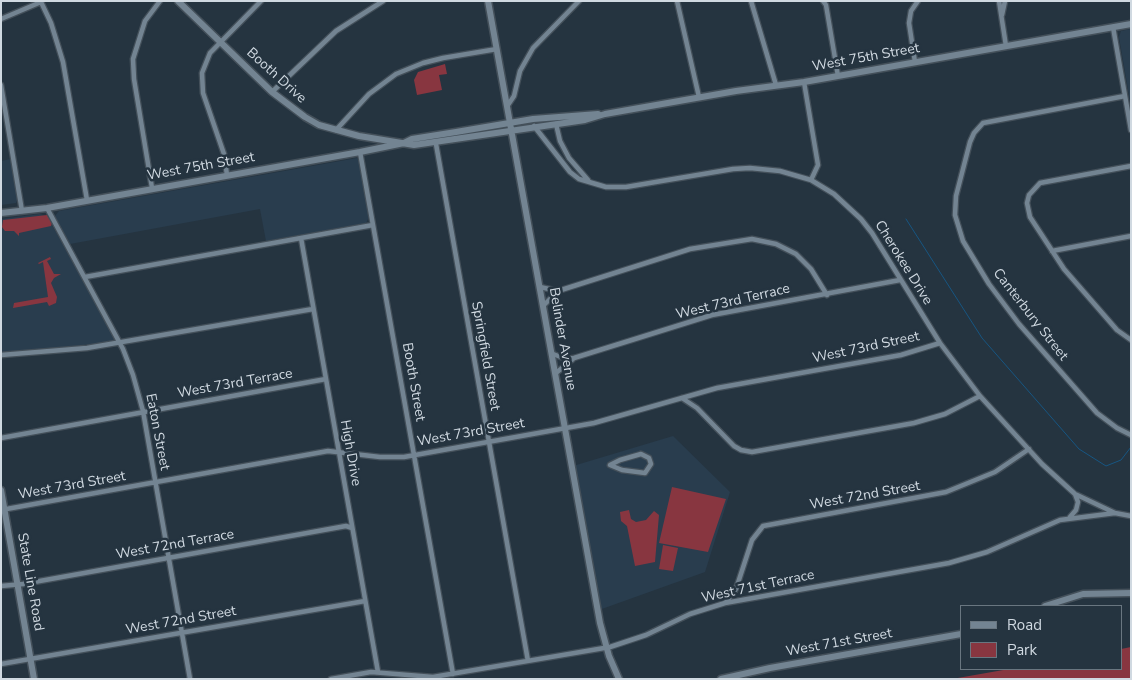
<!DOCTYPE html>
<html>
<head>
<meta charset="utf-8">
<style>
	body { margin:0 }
	#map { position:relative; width:1132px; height:680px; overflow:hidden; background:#253440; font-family:"Nunito Sans",sans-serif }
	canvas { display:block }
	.frame { position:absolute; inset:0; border:2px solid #d0d9e1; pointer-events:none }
	.legend { position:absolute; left:960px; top:605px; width:162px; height:65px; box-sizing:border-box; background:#253440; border:1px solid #697680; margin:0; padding:6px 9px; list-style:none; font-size:15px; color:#d0d9e1 }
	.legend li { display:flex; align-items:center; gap:10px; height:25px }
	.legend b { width:25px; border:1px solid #697680 }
</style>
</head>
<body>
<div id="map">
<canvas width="1132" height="680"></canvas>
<div class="frame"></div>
<ul class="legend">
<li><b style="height:6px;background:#738492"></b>Road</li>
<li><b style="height:14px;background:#883640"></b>Park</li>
</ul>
</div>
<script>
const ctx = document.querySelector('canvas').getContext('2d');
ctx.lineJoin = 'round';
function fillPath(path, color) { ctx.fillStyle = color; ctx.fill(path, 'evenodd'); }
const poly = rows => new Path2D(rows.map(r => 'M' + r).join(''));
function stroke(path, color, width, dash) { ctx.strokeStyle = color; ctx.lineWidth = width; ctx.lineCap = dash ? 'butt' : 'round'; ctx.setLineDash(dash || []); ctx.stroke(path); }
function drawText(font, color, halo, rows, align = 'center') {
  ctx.font = font + ' "Nunito Sans",sans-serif'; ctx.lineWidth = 5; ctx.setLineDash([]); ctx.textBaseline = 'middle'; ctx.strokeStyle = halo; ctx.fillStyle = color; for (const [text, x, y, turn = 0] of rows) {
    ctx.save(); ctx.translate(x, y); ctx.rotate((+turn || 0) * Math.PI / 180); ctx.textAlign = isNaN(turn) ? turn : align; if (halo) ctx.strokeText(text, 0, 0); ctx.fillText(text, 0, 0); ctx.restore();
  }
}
fillPath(poly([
	[1131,29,1131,101,1130,101,1119,37,1121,31],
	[357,158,359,161,369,217,366,223,266,241,260,209,70,244,55,216,59,211],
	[11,159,18,199,16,203,1,205,1,161],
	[40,214,47,216,71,259,113,336,115,340,112,342,1,353,1,219],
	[673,436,730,492,705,572,599,610,573,466]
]), '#293d4e');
fillPath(poly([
	[445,64,447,74,439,75,442,90,417,95,414,80,418,72],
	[47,215,52,223,51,226,19,233,19,236,14,231,5,231,2,227,3,220],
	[50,257,51,259,47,261,54,274,61,274,54,278,51,283,57,297,56,303,49,306,47,302,13,308,14,303,48,297,43,262,39,264,38,263],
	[672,487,726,499,708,552,659,543],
	[629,510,631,519,636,522,646,520,654,511,659,515,655,562,635,566,627,526,621,521,620,512],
	[663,545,678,548,673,571,659,569],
	[1131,647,1131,679,952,679,1009,669,1121,669,1121,649]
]), '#883640');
stroke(poly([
	[906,219,982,338,1079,449,1106,466,1121,460,1131,447]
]), '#175682', 1);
const street = poly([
	[677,1,699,97],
	[751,1,776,85],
	[823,1,826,5,838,76],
	[999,1,1006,46],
	[41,2,51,23,63,62,87,200],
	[1002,15,1005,1],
	[1,19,41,2],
	[1113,27,1131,130],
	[915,62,909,23,911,11,918,1],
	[804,82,818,165,811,180],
	[1,85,22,211],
	[272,92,336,31,383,1],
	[1125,96,983,123,974,133,970,142,956,196,955,215,963,241,989,284,1019,324,1097,413,1117,428,1131,435],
	[508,105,514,96,520,71,533,48,579,1],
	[556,124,560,141,569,158,588,180],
	[534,126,570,172,579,179,606,187,626,187,733,169,750,168,780,171,811,180,834,194,861,219,872,233,940,343,980,396,1042,464,1075,494,1115,513,1131,516],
	[336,130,369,94,396,74,423,63,443,58,497,49],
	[436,144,528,661],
	[360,152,453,674],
	[1131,166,1040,183,1029,195,1027,203,1030,217,1064,269,1117,330,1131,340],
	[227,175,224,154,203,93,202,73,210,53,261,1],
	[152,188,134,79,133,59,145,21,160,1],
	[47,208,123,349,133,375,143,411,190,679],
	[301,238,378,672],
	[1052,251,1131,236],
	[85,277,373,225],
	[540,287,558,291,690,249,752,239,776,244,796,254,811,269,827,295],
	[543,306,558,291],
	[553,354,566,359,574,358,712,315,900,280],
	[1,355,87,348,313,309],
	[556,373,573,359],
	[682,398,697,408,734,446,741,450,752,452,914,423,945,414,980,396],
	[1,438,326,379],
	[641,454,649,458,651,464,645,473,622,470,610,465,620,460,641,454],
	[1,510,328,451,380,457,404,457,594,423,717,388,901,355,940,343],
	[1070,517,1076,510,1078,502,1075,494],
	[1,586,23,584,346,526,352,528],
	[726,602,736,589,752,540,763,526,946,492,995,472,1029,449],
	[1,664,365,601],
	[331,679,371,672,433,677,610,647,646,635,690,614,725,603,949,563,987,552,1060,520,1115,513]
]);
const secondary = poly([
	[178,1,272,92,305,117,319,125,359,136,414,145,585,120,605,114,736,91,804,82,1131,24],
	[488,1,600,623,609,656,619,679],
	[1,213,47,208,360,152,404,143,412,139,456,132,533,119,598,114],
	[1,490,34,679],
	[1045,606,1083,594,1131,593],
	[721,679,770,668,961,634]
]);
stroke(street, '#44505a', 7);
stroke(secondary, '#44505a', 9);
stroke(street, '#738492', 4.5);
stroke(secondary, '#738492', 6);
drawText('14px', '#d0d9e1', '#253440', [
	["West 75th Street",866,58,-10],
	["Booth Drive",276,76,42],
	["West 75th Street",201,167,-10],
	["Cherokee Drive",903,263,58],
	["West 73rd Terrace",733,302,-13],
	["Canterbury Street",1030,315,52],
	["Belinder Avenue",562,339,80],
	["West 73rd Street",866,348,-12],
	["Springfield Street",485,356,80],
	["Booth Street",413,382,80],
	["West 73rd Terrace",235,384,-10],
	["Eaton Street",157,432,79],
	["West 73rd Street",471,433,-10],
	["High Drive",350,453,80],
	["West 73rd Street",72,486,-10],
	["West 72nd Street",865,496,-10],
	["West 72nd Terrace",175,545,-10],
	["State Line Road",30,582,80],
	["West 71st Terrace",758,587,-12],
	["West 72nd Street",181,621,-10],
	["West 71st Street",839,643,-10]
]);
</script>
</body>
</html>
